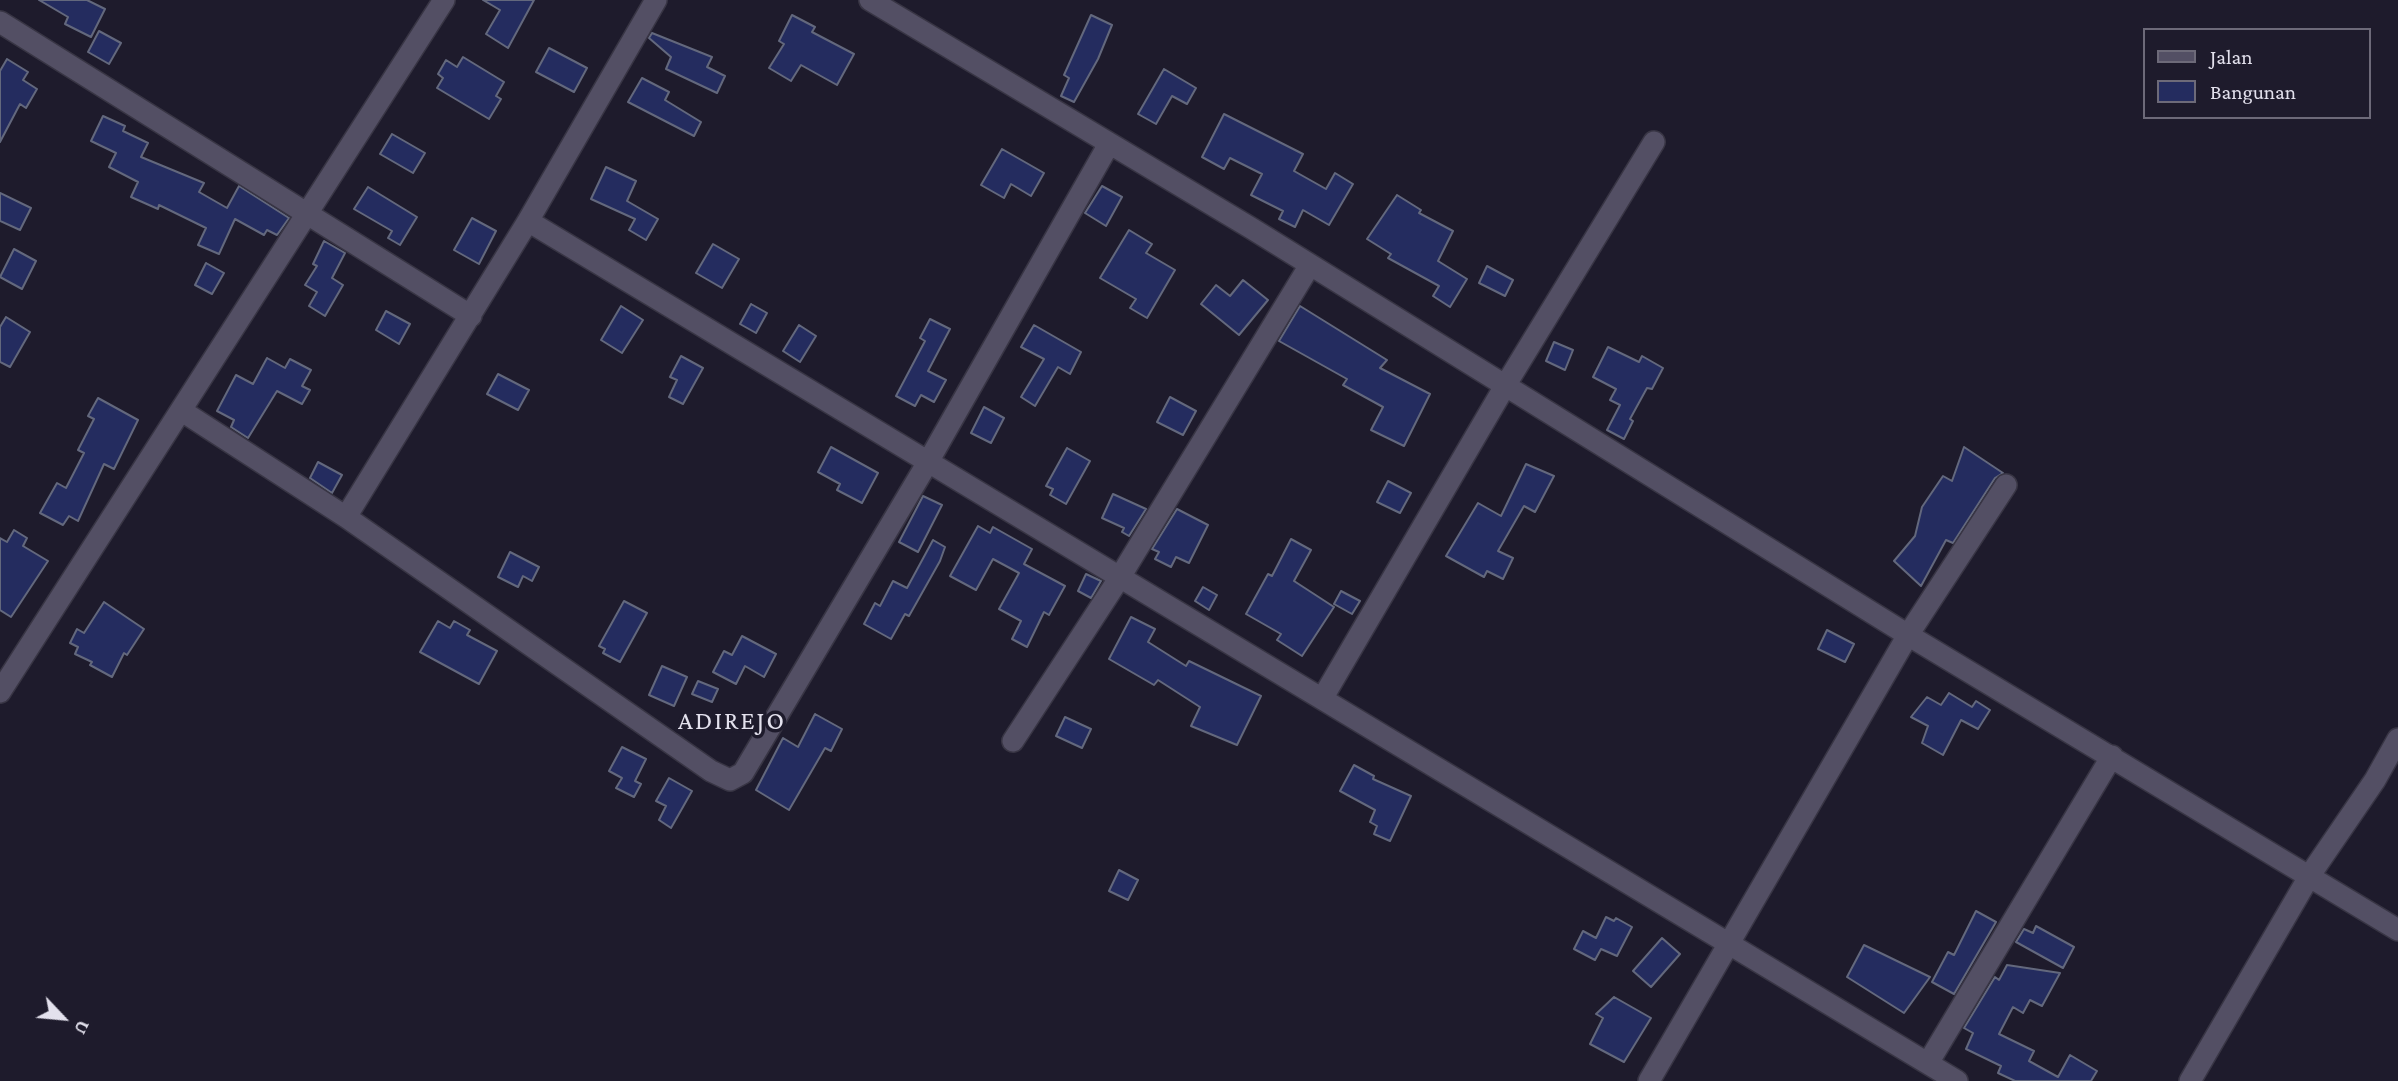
<!DOCTYPE html>
<html>
<head>
<meta charset="utf-8">
<style>
	body { margin:0 }
	#map { position:relative; width:2398px; height:1081px; overflow:hidden; background:#1e1b2c; font-family:"Crimson Pro",serif }
	canvas { display:block }
	.legend { position:absolute; left:2143px; top:28px; width:228px; height:91px; box-sizing:border-box; background:#1e1b2c; border:2px solid #6d6a79; margin:0; padding:9px 12px; list-style:none; font-size:21px; color:#e3e1ed }
	.legend li { display:flex; align-items:center; gap:14px; height:35px }
	.legend b { width:35px; border:2px solid #6d6a79 }
	.north { position:absolute; left:28px; top:983px; width:70px; height:70px; -webkit-text-stroke:5px #1e1b2c; paint-order:stroke; rotate:116deg; font-size:19px; font-weight:700; line-height:28px; text-align:center; color:#e3e1ed }
	.north::after { content:''; display:block; margin:auto; width:24px; height:32px; background:#e3e1ed; clip-path:polygon(50% 0,100% 100%,50% 72%,0 100%) }
</style>
</head>
<body>
<div id="map">
<canvas width="2398" height="1081"></canvas>
<ul class="legend">
<li><b style="height:9px;background:#534f64"></b>Jalan</li>
<li><b style="height:19px;background:#242c5f"></b>Bangunan</li>
</ul>
<div class="north">U</div>
</div>
<script>
const ctx = document.querySelector('canvas').getContext('2d');
ctx.lineJoin = 'round';
function fillPath(path, color) { ctx.fillStyle = color; ctx.fill(path, 'evenodd'); }
const poly = rows => new Path2D(rows.map(r => 'M' + r).join(''));
function stroke(path, color, width, dash) { ctx.strokeStyle = color; ctx.lineWidth = width; ctx.lineCap = dash ? 'butt' : 'round'; ctx.setLineDash(dash || []); ctx.stroke(path); }
function drawText(font, color, halo, rows, align = 'center') {
  ctx.font = font + ' "Crimson Pro",serif'; ctx.lineWidth = 7; ctx.setLineDash([]); ctx.textBaseline = 'middle'; ctx.strokeStyle = halo; ctx.fillStyle = color; for (const [text, x, y, turn = 0] of rows) {
    ctx.save(); ctx.translate(x, y); ctx.rotate((+turn || 0) * Math.PI / 180); ctx.textAlign = isNaN(turn) ? turn : align; if (halo) ctx.strokeText(text, 0, 0); ctx.fillText(text, 0, 0); ctx.restore();
  }
}
const building = poly([
	[39,0,87,0,105,9,91,37,65,24,68,17,39,0],
	[483,0,534,0,508,48,486,34,500,10,483,0],
	[792,15,815,27,812,32,854,54,837,85,801,65,791,81,769,68,784,44,779,41,792,15],
	[1091,15,1112,25,1098,59,1074,102,1061,96,1069,78,1064,75,1091,15],
	[99,31,121,43,109,64,88,52,99,31],
	[652,33,712,57,707,67,725,76,717,93,666,69,671,57,649,38,652,33],
	[549,48,587,68,574,92,536,72,549,48],
	[463,57,504,82,496,96,501,99,489,119,437,88,443,78,438,74,446,60,457,67,463,57],
	[7,59,28,72,23,80,37,89,26,108,20,104,0,142,0,71,7,59],
	[1164,69,1196,88,1187,104,1172,96,1156,124,1138,114,1164,69],
	[642,78,669,92,665,100,701,122,694,136,628,102,642,78],
	[1224,114,1303,154,1294,171,1326,189,1335,173,1353,184,1329,225,1303,210,1295,227,1279,219,1283,211,1251,195,1262,174,1230,158,1224,169,1202,157,1224,114],
	[103,116,125,126,123,131,148,143,141,157,204,183,199,192,227,208,239,186,289,218,277,235,267,230,264,235,235,219,219,254,198,245,206,228,159,205,158,209,131,197,138,182,109,167,116,153,91,141,103,116],
	[392,134,425,153,413,173,380,154,392,134],
	[1002,149,1044,173,1031,196,1011,184,1004,198,981,185,1002,149],
	[606,167,636,181,627,201,658,219,646,240,629,230,635,219,591,199,606,167],
	[1102,186,1122,197,1106,226,1085,213,1102,186],
	[368,187,417,217,400,245,388,238,392,231,354,209,368,187],
	[0,193,31,208,20,230,0,221,0,193],
	[1397,195,1421,210,1419,213,1453,231,1438,261,1467,279,1450,307,1433,296,1439,286,1388,258,1391,254,1367,239,1397,195],
	[472,218,496,231,479,264,454,250,472,218],
	[1129,230,1152,244,1146,253,1175,270,1147,318,1130,308,1136,299,1100,278,1129,230],
	[324,241,345,253,332,278,343,285,325,316,309,306,317,292,305,285,317,266,313,264,324,241],
	[713,244,739,259,722,288,696,273,713,244],
	[14,249,36,261,22,289,0,277,14,249],
	[206,263,224,273,212,294,195,285,206,263],
	[1487,266,1513,280,1505,296,1479,283,1487,266],
	[1243,280,1268,300,1239,335,1201,304,1216,285,1230,296,1243,280],
	[751,304,767,313,756,333,740,324,751,304],
	[621,306,643,320,622,353,601,340,621,306],
	[1300,306,1387,360,1380,368,1430,394,1404,446,1371,430,1383,407,1343,385,1347,379,1279,341,1300,306],
	[386,311,410,324,399,344,376,330,386,311],
	[6,317,30,332,10,367,0,362,0,327,6,317],
	[930,319,950,329,928,371,946,380,934,402,921,395,915,406,896,396,925,341,920,338,930,319],
	[799,325,816,336,800,362,783,351,799,325],
	[1034,325,1081,352,1070,374,1058,367,1035,406,1021,397,1044,359,1021,347,1034,325],
	[1554,342,1573,350,1565,370,1546,361,1554,342],
	[1608,347,1639,362,1642,356,1663,368,1652,389,1647,388,1630,419,1633,421,1624,439,1607,430,1620,405,1610,400,1616,389,1593,377,1608,347],
	[681,356,703,368,683,404,669,397,677,380,670,377,681,356],
	[267,358,285,368,290,359,311,370,302,386,310,390,302,404,277,391,248,438,231,427,234,420,217,411,236,375,253,384,267,358],
	[498,374,529,390,518,410,487,394,498,374],
	[1170,397,1196,411,1183,435,1157,422,1170,397],
	[98,398,138,420,114,469,104,464,78,521,69,516,63,525,40,513,57,483,66,488,84,453,78,450,94,419,88,416,98,398],
	[984,407,1004,418,991,443,971,433,984,407],
	[831,447,878,473,862,503,837,490,840,484,818,472,831,447],
	[1964,447,2003,473,1995,478,1953,543,1946,540,1921,586,1894,561,1915,536,1922,507,1943,476,1952,481,1964,447],
	[1067,448,1090,461,1066,504,1050,495,1053,489,1046,486,1067,448],
	[318,462,342,475,332,493,310,478,318,462],
	[1526,464,1554,476,1535,512,1524,506,1498,551,1513,558,1503,579,1487,571,1484,577,1446,556,1478,503,1501,516,1526,464],
	[1388,481,1411,493,1400,513,1377,502,1388,481],
	[1113,494,1146,509,1129,536,1122,532,1124,528,1102,518,1113,494],
	[923,496,942,505,918,552,899,542,923,496],
	[1177,509,1208,525,1189,563,1176,557,1171,567,1155,559,1159,552,1152,549,1177,509],
	[978,526,990,533,993,527,1032,549,1024,564,1065,586,1049,615,1044,612,1027,647,1012,639,1021,621,999,609,1019,573,993,559,976,590,950,576,978,526],
	[14,530,27,538,23,546,48,561,11,617,0,610,0,538,7,542,14,530],
	[1291,539,1311,550,1294,581,1334,607,1302,656,1277,640,1281,634,1246,614,1268,574,1272,576,1291,539],
	[933,540,945,547,940,561,909,616,905,614,891,639,864,624,875,603,880,606,893,581,907,588,933,540],
	[510,552,539,567,532,581,523,576,518,587,498,577,510,552],
	[1086,574,1101,581,1091,598,1078,591,1086,574],
	[1203,587,1217,595,1209,610,1195,601,1203,587],
	[1341,591,1360,601,1352,614,1334,604,1341,591],
	[624,601,647,613,620,662,603,653,605,649,599,646,624,601],
	[104,602,144,629,127,655,124,653,112,677,90,665,92,662,75,654,78,647,70,643,77,629,84,633,104,602],
	[1131,617,1155,629,1148,642,1178,661,1186,666,1189,661,1261,696,1237,745,1191,726,1200,707,1158,680,1154,685,1109,659,1131,617],
	[438,621,450,628,454,621,470,630,467,635,497,651,479,684,420,652,438,621],
	[1827,630,1854,644,1845,662,1818,649,1827,630],
	[742,636,776,654,764,677,745,666,736,684,713,672,724,651,732,655,742,636],
	[662,666,687,677,674,706,649,695,662,666],
	[698,681,718,689,712,702,692,694,698,681],
	[1949,693,1972,707,1976,701,1990,710,1978,729,1961,720,1943,755,1922,743,1928,726,1911,717,1927,697,1941,705,1949,693],
	[815,714,842,729,831,751,825,748,789,810,756,790,783,738,798,747,815,714],
	[1065,717,1091,729,1082,748,1056,736,1065,717],
	[622,747,646,759,635,781,641,784,634,797,616,788,622,778,609,771,622,747],
	[1354,765,1374,776,1373,779,1411,796,1390,841,1374,834,1377,826,1370,822,1375,810,1340,791,1354,765],
	[669,778,692,791,671,828,659,820,666,806,656,801,669,778],
	[1119,870,1138,880,1128,900,1109,891,1119,870],
	[1976,911,1996,922,1954,994,1932,982,1948,952,1954,955,1976,911],
	[1606,917,1614,921,1616,918,1632,927,1617,956,1601,949,1595,960,1574,949,1583,931,1596,938,1606,917],
	[2036,926,2074,947,2063,968,2016,942,2024,929,2033,933,2036,926],
	[1662,938,1680,954,1651,987,1633,971,1662,938],
	[1864,945,1930,977,1904,1013,1847,977,1864,945],
	[2007,965,2060,973,2042,1006,2030,1000,2023,1013,2013,1007,1999,1034,2034,1051,2029,1061,2058,1077,2070,1055,2097,1071,2091,1081,2015,1081,1998,1073,2001,1066,1966,1049,1973,1033,1964,1028,1995,977,1999,980,2007,965],
	[1614,997,1651,1018,1624,1062,1590,1044,1603,1018,1596,1014,1614,997]
]);
fillPath(building, '#242c5f');
stroke(building, '#63687d', 2);
const minor = poly([
	[870,0,1251,228,1908,635,2398,930],
	[0,22,471,316],
	[528,221,1957,1081],
	[182,411,346,517,711,771,730,780,743,773,928,462,1109,144],
	[346,517,528,221,656,0],
	[0,692,444,0],
	[1322,699,1505,386,1654,142],
	[1013,741,1120,577,1310,265],
	[1928,1063,2112,756],
	[1649,1081,1908,635,2006,485],
	[2190,1081,2310,875,2375,780,2398,739]
]);
stroke(minor, '#383544', 24);
stroke(minor, '#534f64', 21);
ctx.letterSpacing = '2px';
drawText('26px', '#e3e1ed', '#1e1b2c', [
	["ADIREJO",732,721]
]);
ctx.letterSpacing = '0px';
</script>
</body>
</html>
